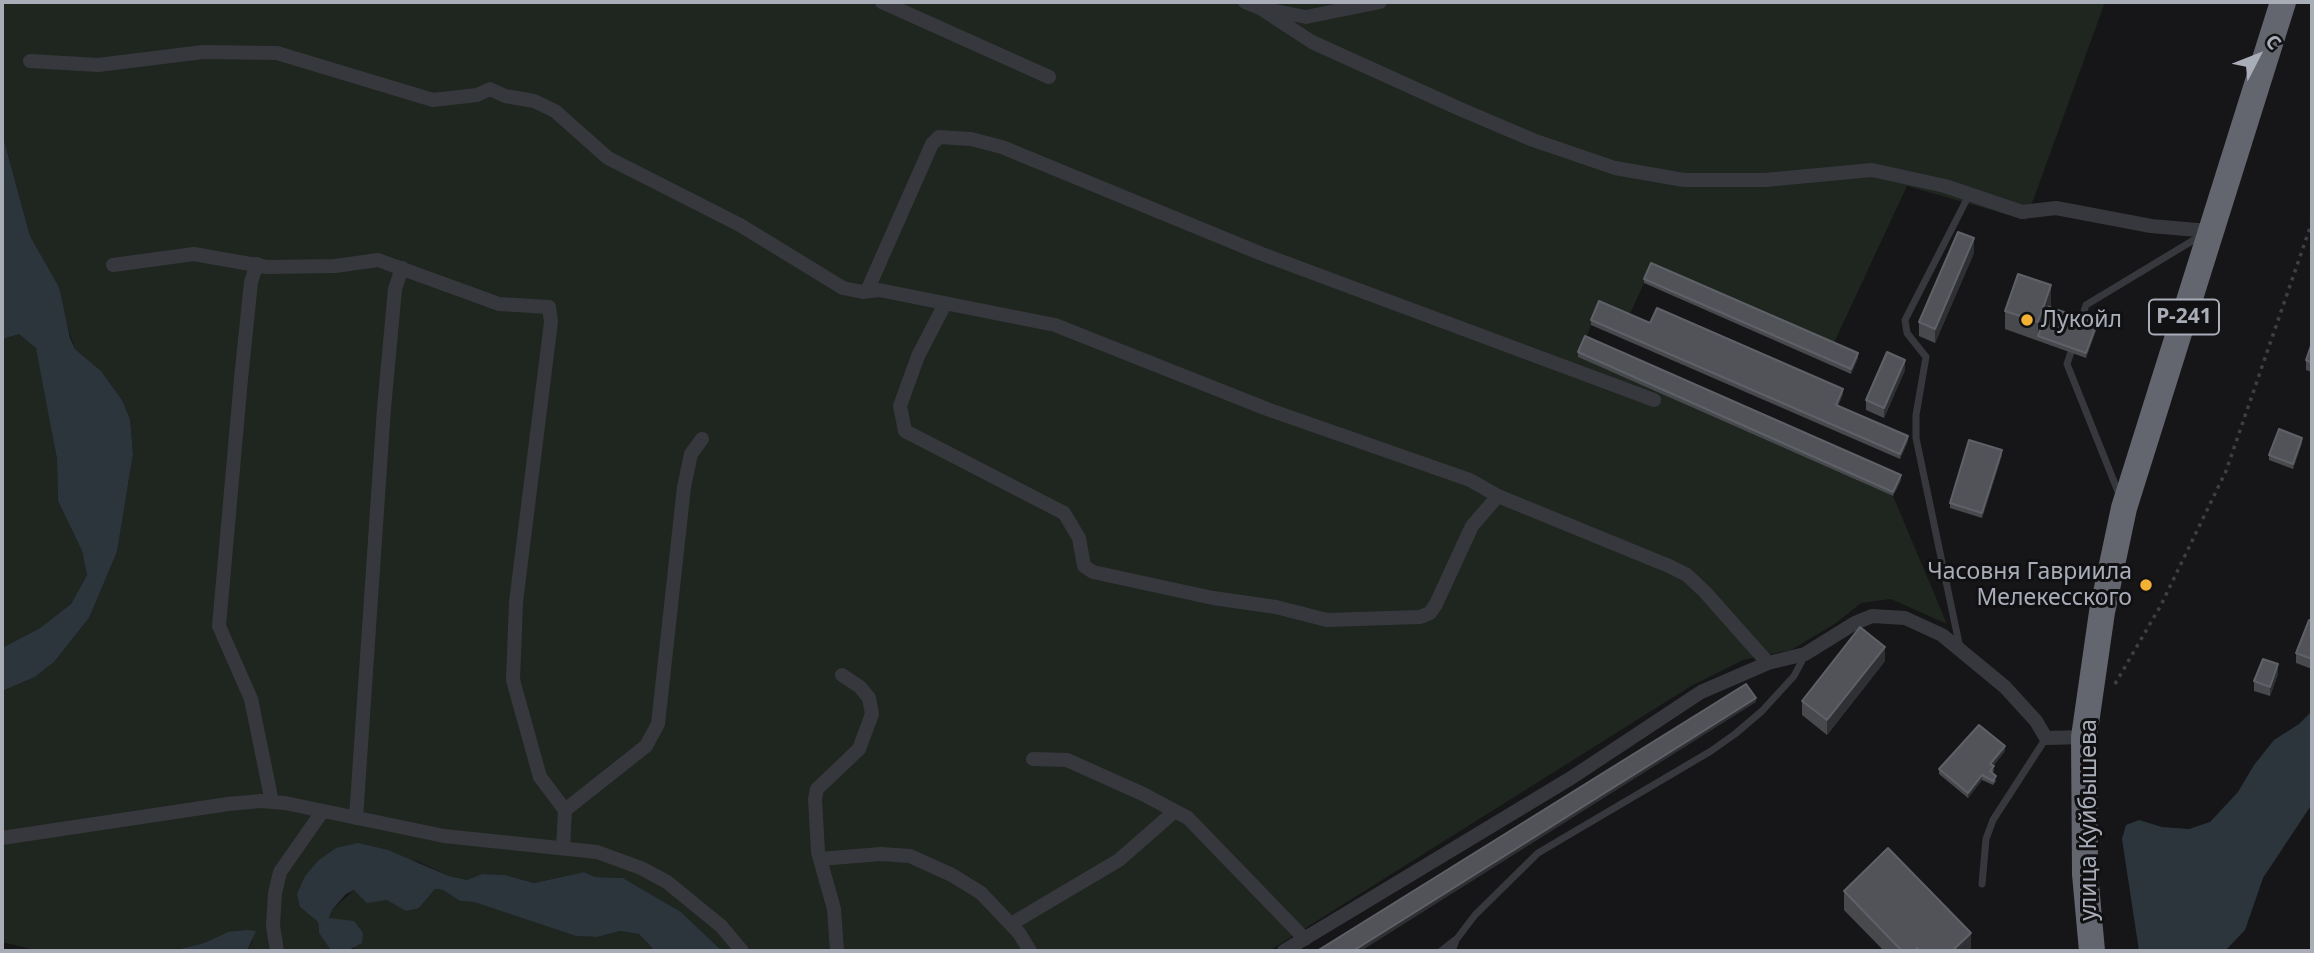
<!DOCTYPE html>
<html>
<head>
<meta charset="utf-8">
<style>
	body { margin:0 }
	#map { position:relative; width:2314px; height:953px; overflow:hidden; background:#161618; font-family:"Noto Sans",sans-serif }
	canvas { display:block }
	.frame { position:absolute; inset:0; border:4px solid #a8adb8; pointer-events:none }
	.north { position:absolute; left:2223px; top:21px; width:70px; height:70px; -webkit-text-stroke:5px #111113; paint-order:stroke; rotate:48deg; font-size:19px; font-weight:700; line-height:28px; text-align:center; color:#a8adb8 }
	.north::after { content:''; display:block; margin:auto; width:24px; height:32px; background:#a8adb8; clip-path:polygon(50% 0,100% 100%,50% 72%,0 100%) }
</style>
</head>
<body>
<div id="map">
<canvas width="2314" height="953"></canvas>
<div class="frame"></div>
<div class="north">С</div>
</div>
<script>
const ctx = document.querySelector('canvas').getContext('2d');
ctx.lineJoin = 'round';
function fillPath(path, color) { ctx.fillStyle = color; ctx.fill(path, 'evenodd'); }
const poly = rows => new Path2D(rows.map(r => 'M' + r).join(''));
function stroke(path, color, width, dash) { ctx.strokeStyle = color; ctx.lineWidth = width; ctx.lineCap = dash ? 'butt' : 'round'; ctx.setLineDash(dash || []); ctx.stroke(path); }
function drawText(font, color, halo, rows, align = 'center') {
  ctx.font = font + ' "Noto Sans",sans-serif'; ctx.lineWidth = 6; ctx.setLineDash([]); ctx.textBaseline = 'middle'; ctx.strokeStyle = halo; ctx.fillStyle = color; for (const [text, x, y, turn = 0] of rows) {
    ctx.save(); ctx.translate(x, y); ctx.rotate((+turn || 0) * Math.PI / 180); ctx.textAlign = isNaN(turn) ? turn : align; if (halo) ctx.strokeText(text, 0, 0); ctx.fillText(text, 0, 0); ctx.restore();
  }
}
fillPath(poly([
	[2,2,2105,2,2026,220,1907,186,1832,347,1651,268,1628,318,1599,306,1578,357,1893,496,1947,624,1891,599,1861,603,1836,623,1791,650,1743,660,1691,686,1269,951,722,951,681,912,623,878,595,877,584,872,534,883,505,875,482,874,467,880,449,876,417,861,336,848,305,876,300,907,318,922,319,933,330,949,341,951,247,951,253,941,228,932,204,943,172,951,39,951,2,942,2,691,35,677,54,662,89,618,117,552,133,454,130,419,122,400,101,371,75,349,63,313,59,287,30,236,2,133],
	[10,334,19,334,30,341,36,348,41,361,57,459,58,501,82,551,87,575,71,604,40,628,2,648,2,339],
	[435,889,443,890,460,901,474,902,576,936,597,937,620,931,639,934,655,951,347,951,355,949,329,918,332,910,354,890,375,901,387,900,419,908]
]), '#1e261f');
fillPath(poly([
	[2,133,30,236,59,287,70,338,75,349,101,371,122,400,130,419,133,454,117,552,89,618,54,662,35,677,2,691,2,648,40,628,71,604,87,575,82,551,58,501,57,459,36,348,19,334,2,339],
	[2312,711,2312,804,2263,878,2245,930,2225,951,2139,951,2122,839,2126,825,2139,820,2162,827,2189,829,2210,822,2238,792,2254,765,2274,740,2299,724],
	[358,843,388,850,449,876,467,880,482,874,505,875,534,883,584,872,595,877,623,878,681,912,722,951,655,951,639,934,620,931,597,937,576,936,474,902,460,901,443,890,435,889,419,908,406,911,387,900,367,903,354,890,346,894,332,910,329,918,354,921,363,933,362,943,347,951,330,949,319,933,318,922,300,907,297,894,305,876,319,860,336,848],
	[247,930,256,931,247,951,172,951,204,943,228,932]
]), '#2c353c');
stroke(poly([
	[2115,684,2161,605,2226,471,2312,222]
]), '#3d3f44', 3.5, [3.5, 5]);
stroke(poly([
	[2080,324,2086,305,2202,235],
	[2073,346,2067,364,2119,494],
	[1960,648,1916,438,1916,415,1926,357,1907,333,1905,320,1969,195],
	[1982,884,1986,839,1993,820,2046,738],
	[1441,951,1455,940],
	[1452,951,1456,940,1475,915,1538,853,1711,751,1735,734,1762,711,1794,676,1805,655]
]), '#37383d', 7);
stroke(poly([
	[882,2,1049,77],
	[1245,2,1260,8,1306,17,1380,2],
	[1260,8,1312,42,1460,109,1533,140,1615,168,1684,180,1765,180,1872,170,1945,186,2022,212,2056,208,2151,226,2209,231],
	[30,61,98,65,203,52,277,53,433,100,477,95,490,89,505,96,534,101,555,111,608,158,740,225,843,288,863,292,879,290,1055,325,1267,409,1470,480,1498,496,1669,566,1687,575,1705,592,1768,663],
	[257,264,251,282,241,379,219,626,251,699,272,802],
	[113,265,194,254,267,267,335,266,378,260,499,304,549,307,551,322,516,602,513,680,540,777,565,810,563,848],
	[867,291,932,144,939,137,971,139,1002,147,1262,254,1654,400],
	[945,304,918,356,900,406,905,431,1064,513,1079,538,1084,566,1093,572,1213,598,1276,607,1327,620,1420,617,1430,613,1436,604,1472,526,1498,496],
	[1033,759,1067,760,1143,794,1188,818,1305,939],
	[565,810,646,746,658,724,684,487,691,454,702,439],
	[356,818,384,408,395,289,402,268],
	[2,838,228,804,261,801,285,803,444,836,597,852,641,868,667,882,721,926,742,951],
	[820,859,881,854,910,856,952,875,981,893,1019,933,1030,951],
	[1011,924,1119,860,1175,811],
	[277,951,273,926,275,893,280,872,322,812],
	[837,951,834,909,818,852,815,799,817,789,859,749,872,714,869,698,860,687,842,675],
	[1284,951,1571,778,1701,692,1768,663,1805,654,1855,623,1872,616,1905,618,1942,635,2005,687,2036,721,2046,738,2084,737]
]), '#37383d', 14);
stroke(poly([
	[2092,951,2085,874,2084,737,2102,612,2124,508,2283,2]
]), '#63666e', 26);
fillPath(poly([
	[1974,253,1935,343,1919,336,1919,322],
	[1644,279,1858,358,1851,374,1644,283],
	[2051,304,2050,307,2097,328,2086,358,2005,329,2005,311],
	[1591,320,1843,394,1838,406,1908,441,1900,459,1591,325],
	[2312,343,2312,372,2306,370,2306,360],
	[1578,352,1901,480,1893,496,1578,357],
	[1905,370,1884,418,1866,410,1866,400],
	[2302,443,2293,469,2269,460,2269,455],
	[2002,455,1982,518,1950,508,1950,503],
	[2312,596,2312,614,2310,613,2310,604],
	[2312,621,2312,669,2296,663,2296,653],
	[1885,661,1827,735,1802,715,1802,701],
	[2278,674,2270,696,2254,691,2254,681],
	[2005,751,1993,766,1994,771,1992,773,1996,781,1993,785,1982,780,1968,798,1939,774,1939,769],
	[1844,891,1971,951,1884,951,1844,910]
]), '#47494d');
fillPath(poly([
	[1974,238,1974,253,1935,343,1935,329],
	[2051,285,2051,304,2040,337,2038,336,2038,322],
	[2097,323,2097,328,2086,358,2086,353],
	[1858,353,1858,358,1851,374,1851,369],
	[1905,360,1905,370,1884,418,1884,408],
	[1843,389,1843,394,1836,410,1836,405],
	[1908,436,1908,441,1900,459,1900,454],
	[2302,438,2302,443,2293,469,2293,464],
	[2002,450,2002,455,1982,518,1982,513],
	[1901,475,1901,480,1893,496,1893,492],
	[1885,647,1885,661,1827,735,1827,720],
	[2278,664,2278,674,2270,696,2270,687],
	[1756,698,1756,702,1361,951,1353,951],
	[2005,746,2005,751,1990,769,1990,764],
	[1982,775,1982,780,1968,798,1968,793],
	[1971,933,1971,951,1952,951]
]), '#2f3033');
const building = poly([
	[1958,232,1974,238,1935,329,1919,322,1958,232],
	[1651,263,1858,353,1851,369,1644,279,1651,263],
	[2018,274,2051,285,2038,322,2005,311,2018,274],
	[1599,301,1650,323,1657,308,1843,389,1836,405,1908,436,1900,454,1591,320,1599,301],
	[2049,307,2097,323,2086,353,2038,336,2049,307],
	[1585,336,1901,475,1893,492,1578,352,1585,336],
	[2312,343,2312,363,2306,360,2312,343],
	[1887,352,1905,360,1884,408,1866,400,1887,352],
	[2279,429,2302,438,2293,464,2269,455,2279,429],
	[1969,440,2002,450,1982,513,1950,503,1969,440],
	[2309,620,2312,621,2312,659,2296,653,2309,620],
	[1860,627,1885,647,1827,720,1802,701,1860,627],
	[2263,659,2278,664,2270,687,2254,681,2263,659],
	[1746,684,1756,698,1353,951,1317,951,1746,684],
	[1979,725,2005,746,1990,764,1994,766,1990,771,1996,776,1993,781,1982,775,1968,793,1939,769,1979,725],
	[1888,848,1971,933,1952,951,1920,951,1917,948,1914,951,1902,951,1844,891,1888,848]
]);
fillPath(building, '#525359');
stroke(building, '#5f6168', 2);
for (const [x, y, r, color] of [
	[2027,320,7,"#f2b134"],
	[2146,585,7,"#f2b134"]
]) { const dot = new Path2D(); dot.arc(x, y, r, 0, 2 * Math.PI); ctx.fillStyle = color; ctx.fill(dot); stroke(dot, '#111113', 2.5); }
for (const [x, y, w] of [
	[2184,317,70]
]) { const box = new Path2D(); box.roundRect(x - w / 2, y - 17.5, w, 35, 5); ctx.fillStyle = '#111113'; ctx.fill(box); stroke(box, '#a8adb8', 2); }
drawText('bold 21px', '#a8adb8', null, [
	["Р-241",2184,317]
]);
drawText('23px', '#a8adb8', '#111113', [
	["Лукойл",2041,320],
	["Часовня Гавриила",2132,572,"right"],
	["Мелекесского",2132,598,"right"]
], 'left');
drawText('23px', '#a8adb8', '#111113', [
	["улица Куйбышева",2089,820,-90]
]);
</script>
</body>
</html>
